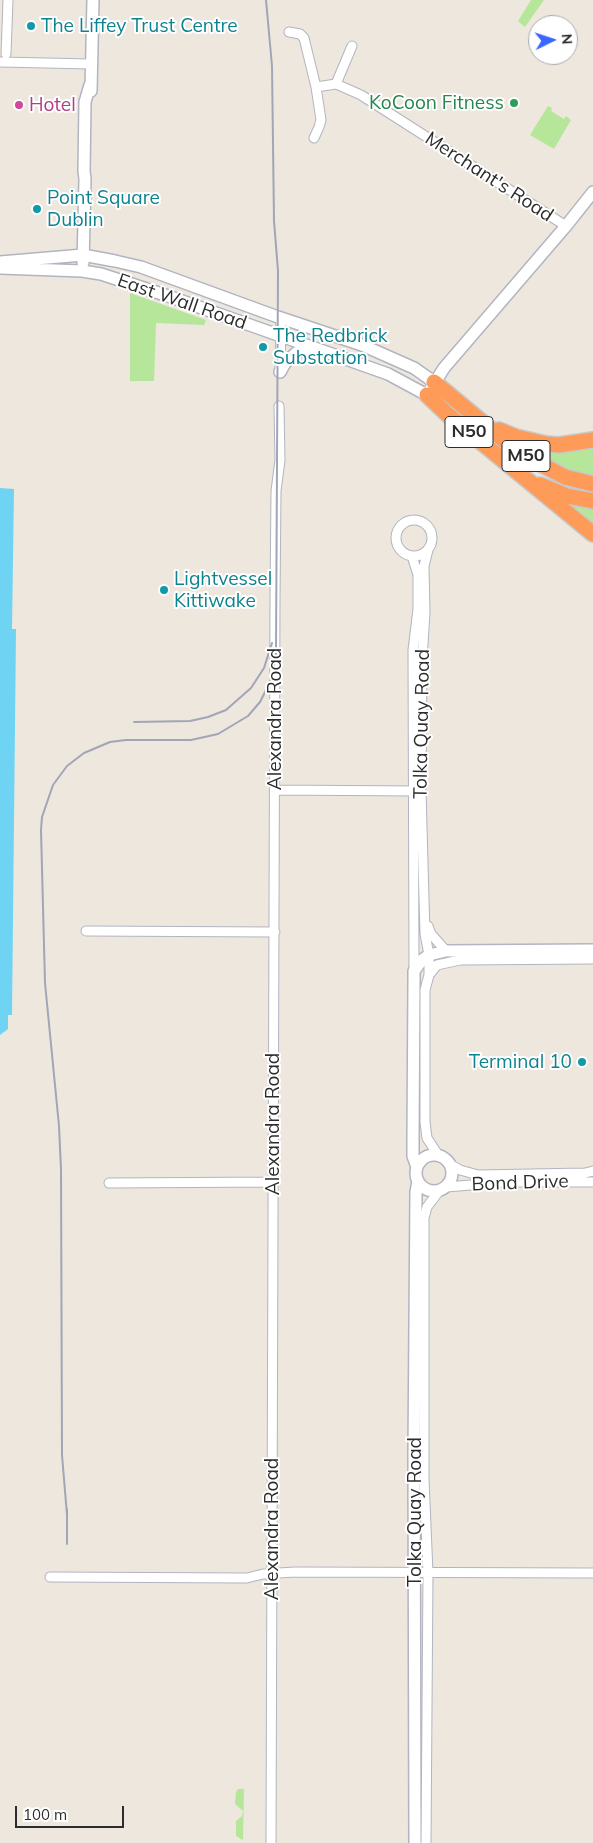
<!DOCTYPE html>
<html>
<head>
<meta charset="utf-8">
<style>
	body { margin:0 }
	#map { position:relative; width:593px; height:1843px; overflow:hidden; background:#eee7de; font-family:Mulish,sans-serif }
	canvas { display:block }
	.north { position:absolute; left:528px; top:15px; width:50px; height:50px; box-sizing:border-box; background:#fff; border:1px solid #ababab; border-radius:50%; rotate:86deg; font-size:14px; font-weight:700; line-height:20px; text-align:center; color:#2c2c2c }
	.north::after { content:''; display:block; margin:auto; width:18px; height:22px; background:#3b66ff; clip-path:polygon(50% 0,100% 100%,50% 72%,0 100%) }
	.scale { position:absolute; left:15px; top:1806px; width:109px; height:22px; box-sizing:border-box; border:2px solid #2c2c2c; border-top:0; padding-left:6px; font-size:15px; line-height:18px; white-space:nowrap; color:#2c2c2c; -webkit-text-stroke:4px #fff; paint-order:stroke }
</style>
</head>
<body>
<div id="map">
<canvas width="593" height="1843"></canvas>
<div class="north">N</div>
<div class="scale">100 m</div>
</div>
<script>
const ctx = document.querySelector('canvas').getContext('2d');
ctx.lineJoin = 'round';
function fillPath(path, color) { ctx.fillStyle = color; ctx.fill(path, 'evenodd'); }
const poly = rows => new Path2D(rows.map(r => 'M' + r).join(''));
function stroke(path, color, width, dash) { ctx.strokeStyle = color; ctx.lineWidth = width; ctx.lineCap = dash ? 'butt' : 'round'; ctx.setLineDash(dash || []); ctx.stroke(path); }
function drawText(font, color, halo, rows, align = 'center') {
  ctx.font = font + ' Mulish,sans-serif'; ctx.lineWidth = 4; ctx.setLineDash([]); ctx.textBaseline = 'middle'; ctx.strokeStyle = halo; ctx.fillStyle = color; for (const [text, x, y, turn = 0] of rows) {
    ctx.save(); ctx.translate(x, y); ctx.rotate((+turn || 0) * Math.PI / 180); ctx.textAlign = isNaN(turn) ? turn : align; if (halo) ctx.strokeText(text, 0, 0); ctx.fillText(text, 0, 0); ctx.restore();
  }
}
fillPath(poly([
	[531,0,544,0,525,27,518,21],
	[548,106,552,108,551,111,564,119,566,116,571,120,554,149,530,135],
	[130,293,206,320,204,325,156,323,154,381,130,381],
	[516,445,593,445,593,477,571,474],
	[561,499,593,504,593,524],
	[238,1789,244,1789,243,1840,236,1836,236,1821,242,1816,243,1811,235,1804,236,1792]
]), '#b6e69a');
fillPath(poly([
	[0,488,14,489,12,629,16,629,12,1015,8,1015,8,1029,0,1035]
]), '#6fd4f3');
const street = poly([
	[289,32,300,34,304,38,316,87,321,120,319,127,314,138],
	[6,54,8,0],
	[0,62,91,64],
	[336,84,352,46],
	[316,87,336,84,361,95,566,226],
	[280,371,281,318],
	'396 538a18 18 0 1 1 36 0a18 18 0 1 1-36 0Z',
	[428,550,424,566,425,612,422,660,421,791,425,934,429,955,429,975,425,990,425,1122,427,1138,438,1155],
	[412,556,418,575,418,609,413,650,414,971],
	[275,790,417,791],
	[428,926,431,934,446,951],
	[86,931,275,932],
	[429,975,437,965,460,960,593,959],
	[451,1165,460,1170,478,1175,585,1173,593,1171],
	[109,1183,273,1182],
	[446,1187,508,1182,593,1182],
	[50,1577,247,1578,263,1574,295,1572,593,1573],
	[271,1843,275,600,276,491,280,460,279,406],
	[426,1843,428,1573,424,1479,424,1218,427,1207,439,1191]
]);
const secondary = poly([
	[91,91,93,0],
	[0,262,83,255,115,261,141,267,278,317,362,345,414,368,434,382],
	[83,263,85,179,84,171,85,102,90,85],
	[0,268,82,271,101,274,168,296,388,374,427,395,444,368,566,226,593,192],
	[280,372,285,363,296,353,304,350,314,349],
	'416 1173a18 18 0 1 1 36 0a18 18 0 1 1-36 0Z',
	[417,1167,413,1156,413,1140,414,980,414,971,422,960,429,955,446,951,593,950],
	[415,1843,414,1454,416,1192,418,1181]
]);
const highway = poly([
	[434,382,506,442,524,455,565,477,593,484],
	[427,395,447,414,593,534],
	[499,430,516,437,546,444,559,445,593,440],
	[540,485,567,496,593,501]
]);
stroke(street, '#b2b5c0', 11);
stroke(secondary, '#b2b5c0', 14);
stroke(highway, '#c8c8c8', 18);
stroke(street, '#fff', 9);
stroke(secondary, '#fff', 11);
stroke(highway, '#ff9b59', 15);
stroke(poly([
	[134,722,190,721,208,717,226,710,251,688,264,668,272,643],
	[67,1509,67,1544],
	[67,1515,62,1455,61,1169,59,1126,45,983,41,830,42,817,53,785,67,766,84,753,110,742,126,740,191,740,218,734,248,716,260,702,272,678,276,653,278,271,274,221,272,66,266,0]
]), '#a1a5b7', 2);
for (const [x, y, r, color] of [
	[31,26,5,"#0f9aa8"],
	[514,103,5,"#2e9e5b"],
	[19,105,5,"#d1479c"],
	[37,209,5,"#0f9aa8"],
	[263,347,5,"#0f9aa8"],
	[164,590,5,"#0f9aa8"],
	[582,1062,5,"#0f9aa8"]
]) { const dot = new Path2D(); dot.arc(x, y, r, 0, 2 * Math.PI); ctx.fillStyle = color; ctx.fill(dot); stroke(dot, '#fff', 2); }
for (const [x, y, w] of [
	[469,432,48],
	[526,456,48]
]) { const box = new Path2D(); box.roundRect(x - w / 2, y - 15.5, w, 31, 4); ctx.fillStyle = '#fff'; ctx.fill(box); stroke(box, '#2c2c2c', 1); }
drawText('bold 18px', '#2c2c2c', null, [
	["N50",469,432],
	["M50",526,456]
]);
drawText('19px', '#0d838f', '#fff', [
	["The Liffey Trust Centre",41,26],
	["Point Square",47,198],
	["Dublin",47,220],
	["The Redbrick",273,336],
	["Substation",273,358],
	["Lightvessel",174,579],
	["Kittiwake",174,601],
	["Terminal 10",572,1062,"right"]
], 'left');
drawText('19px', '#27864d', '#fff', [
	["KoCoon Fitness",504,103]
], 'right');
drawText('19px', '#b23c85', '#fff', [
	["Hotel",29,105]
], 'left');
drawText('19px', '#2c2c2c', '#fff', [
	["Merchant's Road",489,177,33],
	["East Wall Road",182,302,19],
	["Alexandra Road",275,719,-90],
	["Tolka Quay Road",422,724,-89],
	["Alexandra Road",273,1124,-90],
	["Bond Drive",520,1183,-2],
	["Tolka Quay Road",415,1512,-90],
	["Alexandra Road",272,1529,-90]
]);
</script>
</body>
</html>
